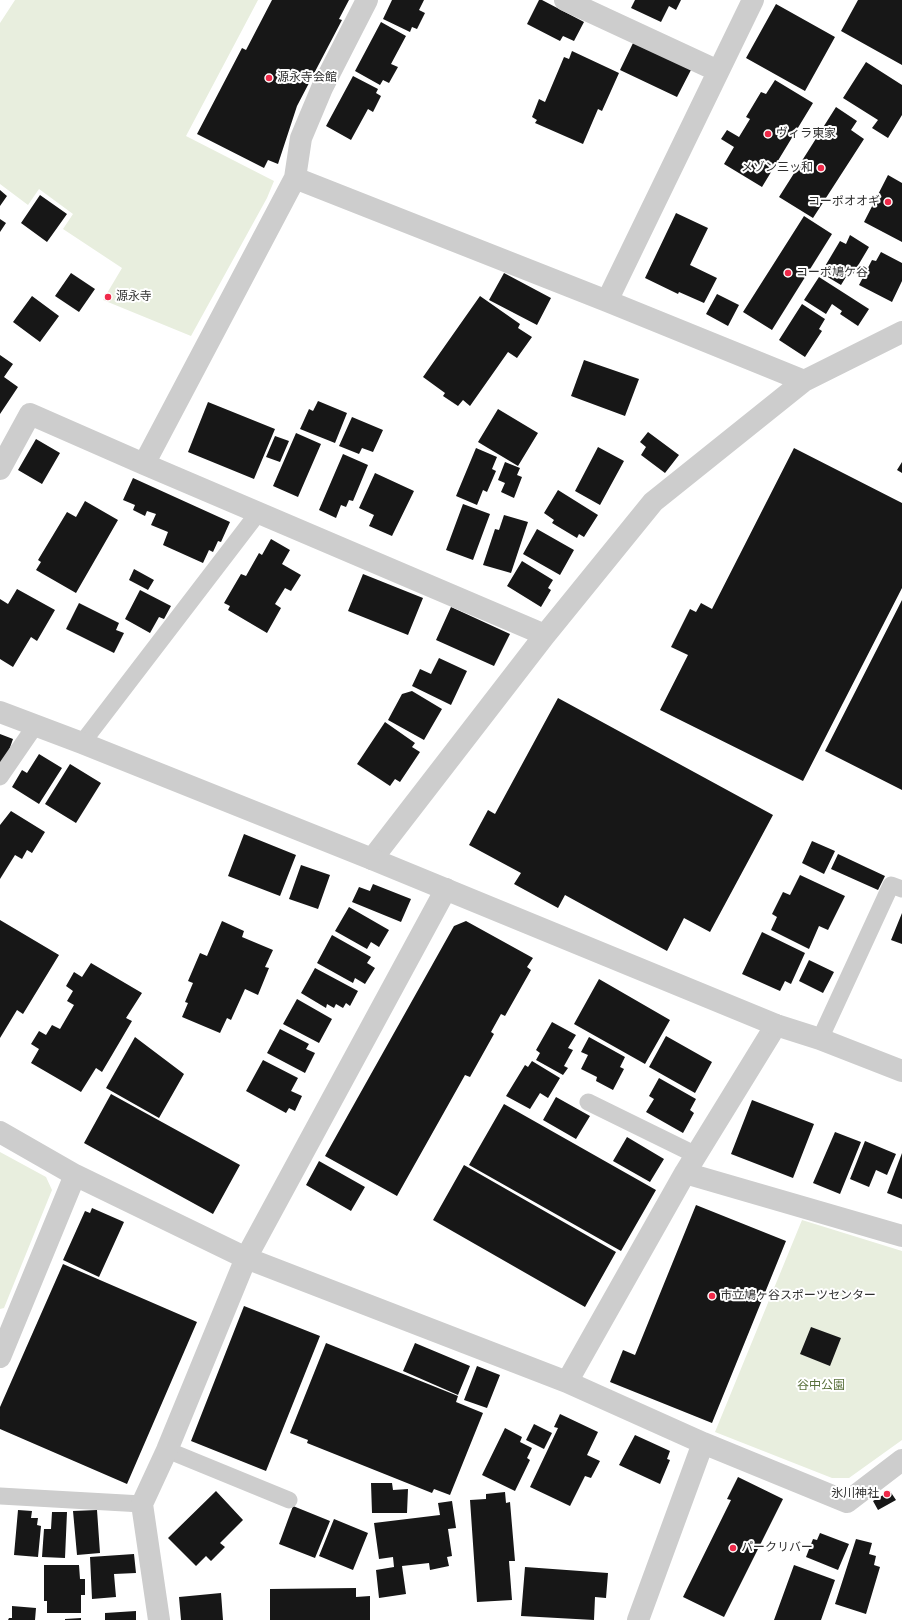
<!DOCTYPE html>
<html>
<head>
<meta charset="utf-8">
<style>
	body { margin:0 }
	canvas { display:block; background:#fff }
</style>
</head>
<body>
<canvas width="902" height="1620"></canvas>
<script>
const ctx = document.querySelector('canvas').getContext('2d');
ctx.lineJoin = 'round';
function fillPath(path, color) { ctx.fillStyle = color; ctx.fill(path, 'evenodd'); }
const poly = rows => new Path2D(rows.map(r => 'M' + r).join(''));
function stroke(path, color, width, dash) { ctx.strokeStyle = color; ctx.lineWidth = width; ctx.lineCap = dash ? 'butt' : 'round'; ctx.setLineDash(dash || []); ctx.stroke(path); }
function drawText(font, color, halo, rows, align = 'center') {
  ctx.font = font + ' "Open Sans","Noto Sans JP",sans-serif'; ctx.lineWidth = 4; ctx.setLineDash([]); ctx.textBaseline = 'middle'; ctx.strokeStyle = halo; ctx.fillStyle = color; for (const [text, x, y, turn = 0] of rows) {
    ctx.save(); ctx.translate(x, y); ctx.rotate((+turn || 0) * Math.PI / 180); ctx.textAlign = isNaN(turn) ? turn : align; if (halo) ctx.strokeText(text, 0, 0); ctx.fillText(text, 0, 0); ctx.restore();
  }
}
fillPath(poly([
	[15,0,258,0,186,136,274,181,267,198,191,336,103,300,122,268,63,229,73,214,39,189,28,205,0,184,0,23],
	[0,1152,46,1177,52,1190,4,1308,0,1309],
	[802,1220,902,1251,902,1440,849,1478,832,1478,715,1432]
]), '#e8eede');
fillPath(poly([
	[272,0,349,0,339,19,342,20,297,106,278,164,268,160,264,168,197,134,242,48,246,50],
	[392,0,424,0,419,10,425,13,417,29,412,27,410,32,383,19],
	[539,0,542,0,584,22,574,41,563,36,560,41,527,24],
	[635,0,681,0,676,10,669,6,661,22,631,8],
	[858,0,902,0,902,65,841,31],
	[776,4,835,37,805,91,746,58],
	[381,22,406,36,391,64,398,67,389,83,383,80,380,85,355,71],
	[634,41,692,68,677,97,620,70],
	[572,51,619,73,602,111,598,109,583,144,535,123,537,120,532,117,539,99,545,102,564,57,569,59],
	[866,62,902,85,902,115,888,138,872,128,878,120,843,98],
	[353,76,378,89,376,93,381,96,373,112,368,109,351,140,326,126],
	[775,80,813,103,762,187,724,164,734,147,721,139,727,130,739,137,750,119,746,117,761,92,766,94],
	[836,107,857,121,851,130,864,139,813,218,779,197],
	[888,175,902,183,902,242,864,222],
	[0,190,7,196,0,206],
	[40,195,67,214,47,242,21,223],
	[676,213,708,228,690,265,717,278,704,303,679,292,678,294,645,278],
	[804,216,832,234,772,330,743,312],
	[0,219,6,223,0,232],
	[850,235,869,247,853,274,849,272,841,285,821,273,840,241,846,244],
	[881,252,902,263,902,281,892,302,859,285,872,260,876,261],
	[71,273,95,289,79,312,55,296],
	[504,273,551,298,537,325,489,300],
	[819,277,869,309,858,326,840,314,842,311,832,304,826,314,804,300],
	[717,294,739,305,728,326,706,314],
	[32,296,59,316,40,342,13,322],
	[480,296,520,324,518,328,532,337,517,358,508,352,470,406,463,400,458,406,443,396,445,393,423,377],
	[802,304,825,319,819,329,822,331,805,357,779,340],
	[0,355,13,364,4,377,18,387,0,414],
	[584,360,639,379,625,416,571,396],
	[318,401,347,413,335,443,300,429,309,409,313,411],
	[208,402,275,429,254,479,188,452],
	[498,409,538,433,518,466,478,442],
	[352,417,383,430,373,452,362,448,359,454,339,446],
	[648,432,679,455,665,473,641,455,646,447,640,442],
	[296,433,321,444,298,497,273,486],
	[275,436,289,441,280,462,266,457],
	[36,439,60,453,42,484,18,470],
	[598,447,624,461,600,505,575,491],
	[476,448,497,457,492,469,496,471,487,492,483,490,477,505,456,496],
	[794,448,902,503,902,588,803,781,660,710,688,655,671,647,690,609,696,612,701,603,712,609],
	[343,454,368,465,353,501,349,500,346,507,341,505,336,518,319,510],
	[505,462,520,468,517,475,522,477,514,498,501,492,505,483,498,480],
	[902,462,902,473,897,470],
	[375,473,414,491,392,536,369,526,374,515,359,508],
	[133,478,230,522,221,542,218,541,213,552,209,550,203,563,163,545,168,532,151,525,156,514,147,511,145,516,133,510,135,505,123,500],
	[558,490,598,515,584,537,579,534,577,538,552,523,554,520,544,513],
	[85,501,118,520,76,593,36,570,41,562,38,560,67,512,76,517],
	[463,504,490,514,473,560,446,550],
	[504,515,528,522,511,573,483,565,495,529,499,530],
	[537,529,574,550,560,575,523,554],
	[271,539,290,550,282,564,301,575,291,591,285,588,275,604,281,608,267,633,228,610,230,606,224,603,241,574,246,576,259,553,262,555],
	[522,561,553,580,548,588,551,590,541,607,507,586],
	[134,569,154,580,148,590,129,580],
	[363,574,423,598,408,635,348,611],
	[17,589,55,610,37,641,31,637,13,667,0,659,0,599,8,604],
	[140,590,171,606,164,619,159,617,150,633,125,619],
	[902,600,902,790,825,751],
	[79,603,119,623,116,630,124,633,114,653,66,629],
	[451,607,510,634,494,666,436,640],
	[439,658,467,671,451,705,412,686,420,669,431,674],
	[412,691,442,709,424,740,388,720,402,694],
	[558,698,773,815,710,932,684,918,667,951,565,895,558,908,514,884,521,873,469,845,488,810,495,814],
	[385,722,415,743,412,747,420,752,400,782,395,779,390,786,357,764],
	[0,734,13,739,6,759,0,766],
	[39,754,62,768,39,804,12,787,22,770,27,773],
	[70,764,101,783,76,823,45,804],
	[11,811,45,832,32,853,27,850,22,859,15,855,0,879,0,825],
	[244,834,296,855,280,896,228,876],
	[812,841,835,851,824,874,802,863],
	[838,854,885,876,878,890,831,869],
	[301,865,330,875,318,909,289,899],
	[800,875,845,896,828,930,819,926,809,949,771,930,777,917,772,914,783,892,790,895],
	[373,884,411,899,401,922,352,902,359,887,370,891],
	[349,907,389,930,379,947,371,942,367,949,335,931],
	[902,913,902,944,891,940],
	[0,920,59,955,23,1014,17,1010,0,1038],
	[222,921,244,931,242,937,273,950,265,967,269,968,258,995,245,989,231,1020,227,1018,220,1033,182,1017,188,1003,185,1002,193,983,188,981,200,953,207,956],
	[466,921,533,958,527,967,531,970,505,1016,501,1014,491,1032,494,1034,470,1077,465,1075,397,1196,325,1156,454,926],
	[762,932,805,953,791,984,785,981,780,991,742,974],
	[332,935,371,957,367,963,375,968,365,984,355,978,353,983,317,963],
	[809,960,834,972,823,993,799,981],
	[91,963,142,993,126,1018,132,1021,102,1072,96,1068,81,1092,31,1063,39,1049,31,1044,39,1031,46,1035,52,1025,60,1029,74,1005,67,1001,73,991,66,986,74,972,82,977],
	[315,968,358,991,350,1006,346,1003,343,1008,336,1004,334,1008,327,1004,326,1008,301,993],
	[599,979,670,1020,645,1064,574,1024],
	[297,999,332,1019,319,1043,283,1024],
	[552,1022,576,1035,568,1048,573,1050,564,1066,568,1068,563,1075,536,1060,540,1053,536,1050],
	[280,1029,309,1044,306,1049,315,1053,305,1073,267,1053],
	[666,1036,712,1062,695,1093,649,1067],
	[135,1037,184,1074,159,1118,106,1088],
	[589,1037,625,1057,620,1067,624,1069,613,1090,596,1081,597,1077,581,1069,588,1055,581,1052],
	[263,1060,298,1078,291,1091,302,1096,295,1111,289,1108,286,1113,246,1091],
	[532,1061,560,1078,548,1098,540,1093,530,1109,506,1096,525,1065,528,1067],
	[659,1078,696,1099,690,1110,694,1113,683,1133,646,1112,654,1099,649,1096],
	[111,1094,240,1165,213,1214,84,1143],
	[556,1097,590,1116,576,1139,543,1120],
	[752,1100,814,1124,793,1178,731,1154],
	[504,1104,656,1190,621,1251,469,1165],
	[835,1132,861,1142,840,1194,813,1183],
	[627,1137,664,1159,650,1182,613,1161],
	[865,1141,896,1154,887,1175,876,1170,869,1187,850,1179],
	[902,1153,902,1199,887,1193],
	[319,1161,365,1187,351,1211,306,1185],
	[464,1165,616,1252,585,1307,433,1220],
	[696,1205,786,1241,712,1423,610,1382,623,1350,635,1355],
	[92,1208,124,1222,99,1277,63,1260,85,1211,90,1213],
	[63,1264,197,1322,127,1484,0,1429,0,1407],
	[244,1306,320,1336,266,1471,191,1441],
	[811,1327,841,1338,830,1366,800,1354],
	[326,1343,458,1396,456,1402,483,1413,450,1495,434,1489,432,1493,307,1443,308,1440,290,1433],
	[415,1343,470,1366,458,1395,403,1371],
	[477,1366,500,1375,487,1408,464,1400],
	[560,1414,598,1432,587,1455,600,1461,591,1478,585,1476,570,1506,530,1487,558,1428,554,1427],
	[534,1424,552,1433,544,1449,526,1440],
	[505,1428,522,1437,520,1442,532,1448,527,1458,530,1460,515,1491,482,1475],
	[635,1435,670,1451,667,1459,670,1460,660,1484,619,1465],
	[738,1477,783,1499,724,1617,683,1597,731,1500,727,1499],
	[371,1483,392,1483,393,1490,408,1489,407,1513,372,1513],
	[216,1491,243,1520,220,1543,225,1547,211,1561,206,1556,196,1566,168,1538],
	[890,1491,896,1500,878,1510,873,1501],
	[505,1492,506,1503,510,1502,515,1561,509,1561,512,1600,477,1602,470,1500,486,1499,486,1494],
	[452,1501,456,1528,448,1529,452,1556,447,1557,449,1566,430,1570,429,1563,402,1566,406,1594,379,1598,376,1570,394,1567,393,1557,379,1559,374,1523,440,1515,438,1503],
	[293,1506,330,1521,315,1558,279,1544],
	[18,1510,32,1511,31,1518,38,1518,37,1525,41,1526,38,1557,14,1555],
	[97,1510,100,1553,77,1555,73,1511],
	[52,1512,67,1512,65,1558,42,1557,44,1529,51,1529],
	[334,1519,368,1533,353,1570,319,1556],
	[820,1533,849,1544,838,1570,806,1557,813,1539,817,1540],
	[856,1539,872,1543,869,1554,876,1556,874,1565,880,1567,866,1614,835,1604],
	[134,1554,136,1573,114,1574,116,1597,92,1599,90,1557],
	[44,1565,79,1565,80,1579,85,1579,85,1595,81,1595,81,1613,47,1613,47,1601,44,1601],
	[794,1565,835,1580,821,1620,774,1620],
	[525,1567,608,1573,606,1598,595,1597,594,1620,521,1616],
	[356,1588,356,1597,370,1596,370,1620,270,1620,270,1589],
	[221,1593,223,1620,181,1620,179,1597],
	[12,1606,36,1608,35,1620,8,1620,9,1618,12,1618],
	[136,1611,136,1620,105,1620,105,1613],
	[81,1618,81,1620,65,1620,65,1619]
]), '#171717');
stroke(poly([
	[82,743,258,513],
	[0,777,35,726],
	[820,1039,891,885,902,889],
	[588,1102,696,1155],
	[167,1450,289,1500],
	[0,1496,142,1504]
]), '#cdcdcd', 17);
stroke(poly([
	[565,0,718,71],
	[295,178,607,301,804,381],
	[607,301,753,0],
	[144,464,295,178,301,138,322,88,367,0],
	[0,469,30,414,144,464,545,635],
	[372,859,545,635,653,502,804,381,902,332],
	[0,1132,75,1175,246,1258,567,1382,703,1443,847,1502,902,1460],
	[685,1173,902,1236],
	[0,1357,75,1175],
	[567,1382,685,1173,776,1025],
	[159,1620,142,1504,167,1450,246,1258,446,889],
	[638,1620,703,1443]
]), '#cdcdcd', 22);
stroke(poly([
	[0,712,82,743,372,859,776,1025,820,1039,902,1071]
]), '#cdcdcd', 22);
for (const [x, y, r, color] of [
	[269,78,4,"#f02a4a"],
	[768,134,4,"#f02a4a"],
	[821,168,4,"#f02a4a"],
	[888,202,4,"#f02a4a"],
	[788,273,4,"#f02a4a"],
	[108,297,4,"#f02a4a"],
	[712,1296,4,"#f02a4a"],
	[887,1494,4,"#f02a4a"],
	[733,1548,4,"#f02a4a"]
]) { const dot = new Path2D(); dot.arc(x, y, r, 0, 2 * Math.PI); ctx.fillStyle = color; ctx.fill(dot); stroke(dot, '#fff', 1.5); }
drawText('12px', '#303030', '#fff', [
	["源永寺会館",277,78],
	["ヴィラ東家",776,134],
	["メゾン三ッ和",813,168,"right"],
	["コーポオオギ",880,202,"right"],
	["コーポ鳩ケ谷",796,273],
	["源永寺",116,297],
	["市立鳩ヶ谷スポーツセンター",720,1296],
	["氷川神社",879,1494,"right"],
	["パークリバー",741,1548]
], 'left');
drawText('12px', '#58703a', '#fff', [
	["谷中公園",821,1386]
]);
</script>
</body>
</html>
